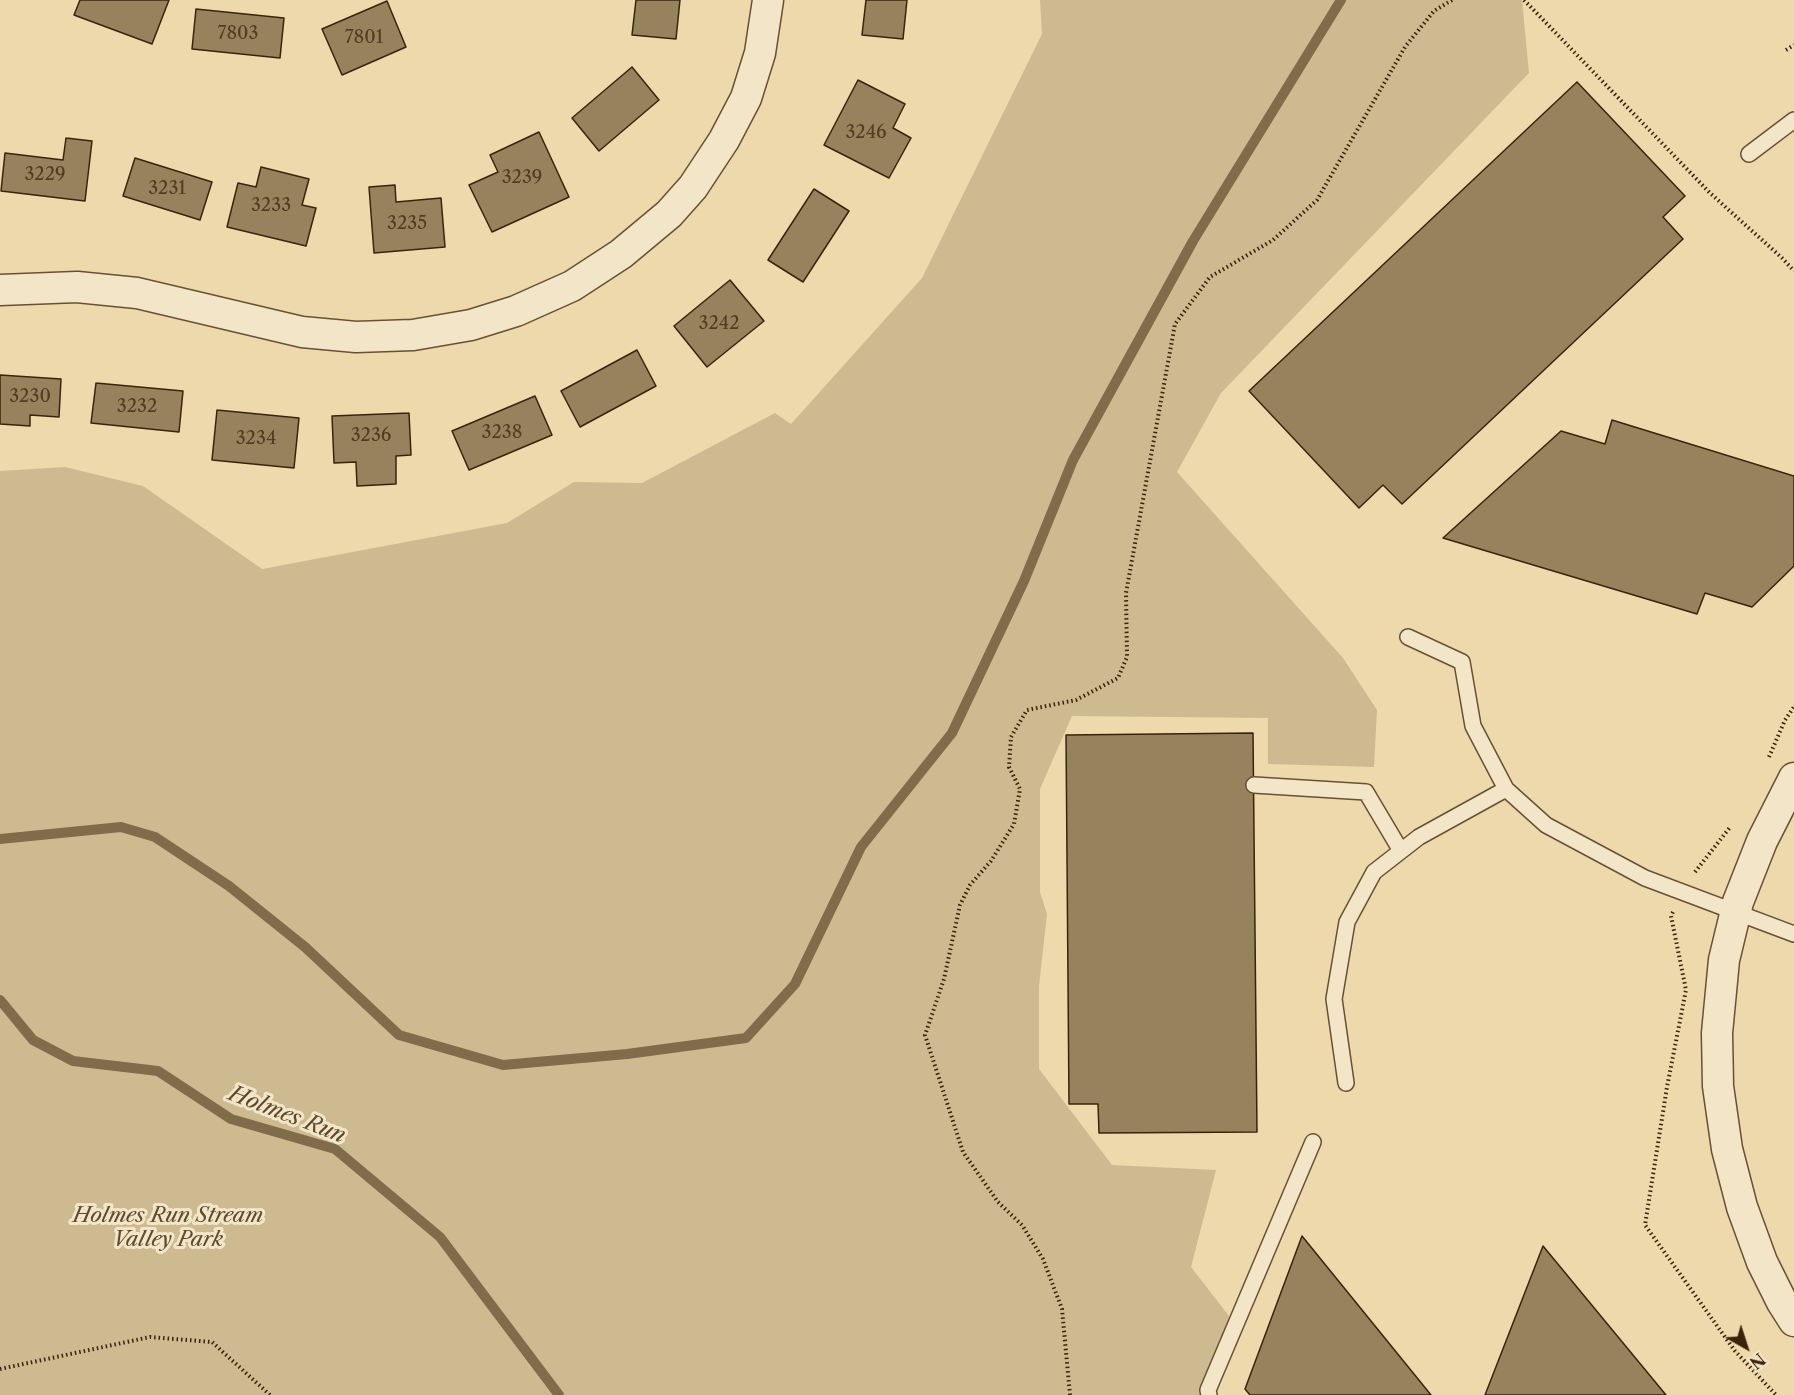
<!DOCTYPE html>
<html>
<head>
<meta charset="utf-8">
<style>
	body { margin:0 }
	#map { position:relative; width:1794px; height:1395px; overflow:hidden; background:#edd9ab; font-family:"Libre Caslon Text",serif }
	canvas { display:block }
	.north { position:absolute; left:1716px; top:1317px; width:60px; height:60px; -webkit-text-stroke:4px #f3e6c8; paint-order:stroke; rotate:141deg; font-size:16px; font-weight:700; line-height:24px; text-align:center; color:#39240b }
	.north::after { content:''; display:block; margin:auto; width:21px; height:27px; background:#39240b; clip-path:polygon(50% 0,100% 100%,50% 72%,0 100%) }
</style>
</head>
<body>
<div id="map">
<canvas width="1794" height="1395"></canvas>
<div class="north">N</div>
</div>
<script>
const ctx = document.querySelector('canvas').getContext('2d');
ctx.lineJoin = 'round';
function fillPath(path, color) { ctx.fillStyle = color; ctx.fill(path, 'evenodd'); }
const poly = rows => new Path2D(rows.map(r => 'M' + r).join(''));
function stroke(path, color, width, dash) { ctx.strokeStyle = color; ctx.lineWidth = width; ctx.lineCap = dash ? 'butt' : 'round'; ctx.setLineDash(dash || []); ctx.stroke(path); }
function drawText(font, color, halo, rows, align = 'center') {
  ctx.font = font + ' "Libre Caslon Text",serif'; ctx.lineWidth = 6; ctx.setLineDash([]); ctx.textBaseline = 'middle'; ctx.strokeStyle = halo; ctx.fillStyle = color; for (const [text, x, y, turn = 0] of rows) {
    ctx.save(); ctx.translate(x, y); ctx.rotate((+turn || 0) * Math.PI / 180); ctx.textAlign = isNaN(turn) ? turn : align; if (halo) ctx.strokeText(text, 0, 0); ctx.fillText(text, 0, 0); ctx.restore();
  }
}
fillPath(poly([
	[1040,0,1522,0,1529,73,1221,393,1177,472,1343,658,1377,710,1374,767,1268,764,1268,718,1072,716,1040,789,1040,892,1047,914,1039,986,1039,1069,1112,1165,1216,1170,1191,1267,1229,1316,1216,1395,0,1395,0,471,65,467,143,486,262,569,507,523,574,482,642,483,775,413,791,424,922,278,1042,34]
]), '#ceba90');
stroke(poly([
	[0,839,121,827,155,837,229,886,305,947,399,1035,503,1065,627,1054,746,1038,795,984,861,847,952,733,1024,581,1073,460,1193,241,1341,0],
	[0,1000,33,1040,73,1061,158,1071,231,1119,335,1149,440,1237,559,1395]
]), '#806b4b', 10);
const building = poly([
	[80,0,169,0,152,44,74,15,80,0],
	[636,0,680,0,676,39,632,35,636,0],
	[866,0,907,0,903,39,862,35,866,0],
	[387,1,406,47,342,75,322,29,387,1],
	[196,9,284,18,280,58,192,49,196,9],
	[632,67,659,100,599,151,572,118,632,67],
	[858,80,905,104,893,128,911,138,889,178,824,145,858,80],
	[1577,82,1685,196,1663,217,1683,239,1402,504,1383,485,1359,508,1249,391,1577,82],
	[539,132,569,197,492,232,469,185,498,172,490,155,539,132],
	[66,138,92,141,85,201,1,191,5,153,63,160,66,138],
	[135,158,212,182,200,220,123,196,135,158],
	[261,167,309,179,302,205,316,208,306,246,227,227,238,183,256,187,261,167],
	[395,185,396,202,441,198,445,247,374,253,369,187,395,185],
	[814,189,849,211,803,282,768,260,814,189],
	[730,280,764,321,707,367,674,326,730,280],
	[637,350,656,386,580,427,561,391,637,350],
	[0,375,61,379,59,417,30,415,30,426,0,424,0,375],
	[96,383,183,391,179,432,91,423,96,383],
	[535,396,552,435,469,470,452,431,535,396],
	[217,410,299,418,294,468,212,460,217,410],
	[409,413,411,455,396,456,396,484,357,486,356,462,334,463,332,416,409,413],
	[1612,420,1794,476,1794,566,1752,607,1705,593,1697,614,1443,538,1561,431,1605,444,1612,420],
	[1253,733,1257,1132,1099,1133,1098,1104,1069,1104,1066,735,1253,733],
	[1302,1236,1431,1395,1250,1395,1245,1389,1302,1236],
	[1543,1246,1666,1395,1485,1395,1543,1246]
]);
fillPath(building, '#97825e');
stroke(building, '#39240b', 1.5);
const service = poly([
	[1749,154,1794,120],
	[1408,637,1462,662,1473,726,1506,789,1546,825,1645,878,1794,934],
	[1254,785,1366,792,1401,851],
	[1346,1083,1334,999,1347,922,1374,872,1419,837,1506,789],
	[1209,1395,1208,1390,1313,1142]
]);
const minor = poly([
	[0,290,77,287,137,293,302,332,356,337,413,335,471,325,516,311,572,286,621,254,669,214,693,187,724,140,746,98,760,53,768,0],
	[1794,778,1762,841,1738,902,1724,960,1717,1033,1718,1086,1727,1149,1742,1207,1762,1262,1782,1302,1794,1321]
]);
stroke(service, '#665133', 18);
stroke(minor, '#665133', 33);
stroke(poly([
	[1524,0,1710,193,1782,258,1794,271],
	[1786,50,1794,45],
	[1769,757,1785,720,1794,707],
	[1695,872,1731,826],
	[1673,912,1671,916,1686,990,1667,1087,1645,1225,1735,1351,1776,1395],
	[0,1369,150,1337,212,1342,270,1395],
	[1070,1395,1062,1309,1043,1259,1022,1225,998,1202,963,1152,925,1035,944,979,960,905,970,885,991,861,1014,824,1020,789,1009,767,1011,737,1027,710,1076,700,1118,678,1127,657,1126,593,1175,324,1210,277,1273,240,1317,200,1405,47,1434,11,1452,0]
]), '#39240b', 4, [1.5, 3]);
stroke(service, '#f3e6c8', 15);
stroke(minor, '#f3e6c8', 30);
drawText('18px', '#503c20', null, [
	["7803",238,34],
	["7801",364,38],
	["3246",866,133],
	["3229",45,175],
	["3239",522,178],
	["3231",167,189],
	["3233",271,206],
	["3235",407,224],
	["3242",719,324],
	["3230",30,397],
	["3232",137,407],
	["3238",502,433],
	["3236",371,436],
	["3234",256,439]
]);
drawText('italic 21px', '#5e4a2c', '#f3e6c8', [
	["Holmes Run Stream",168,1216],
	["Valley Park",168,1240]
]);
drawText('italic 22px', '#5d482b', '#f3e6c8', [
	["Holmes Run",287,1115,21]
]);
</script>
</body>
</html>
